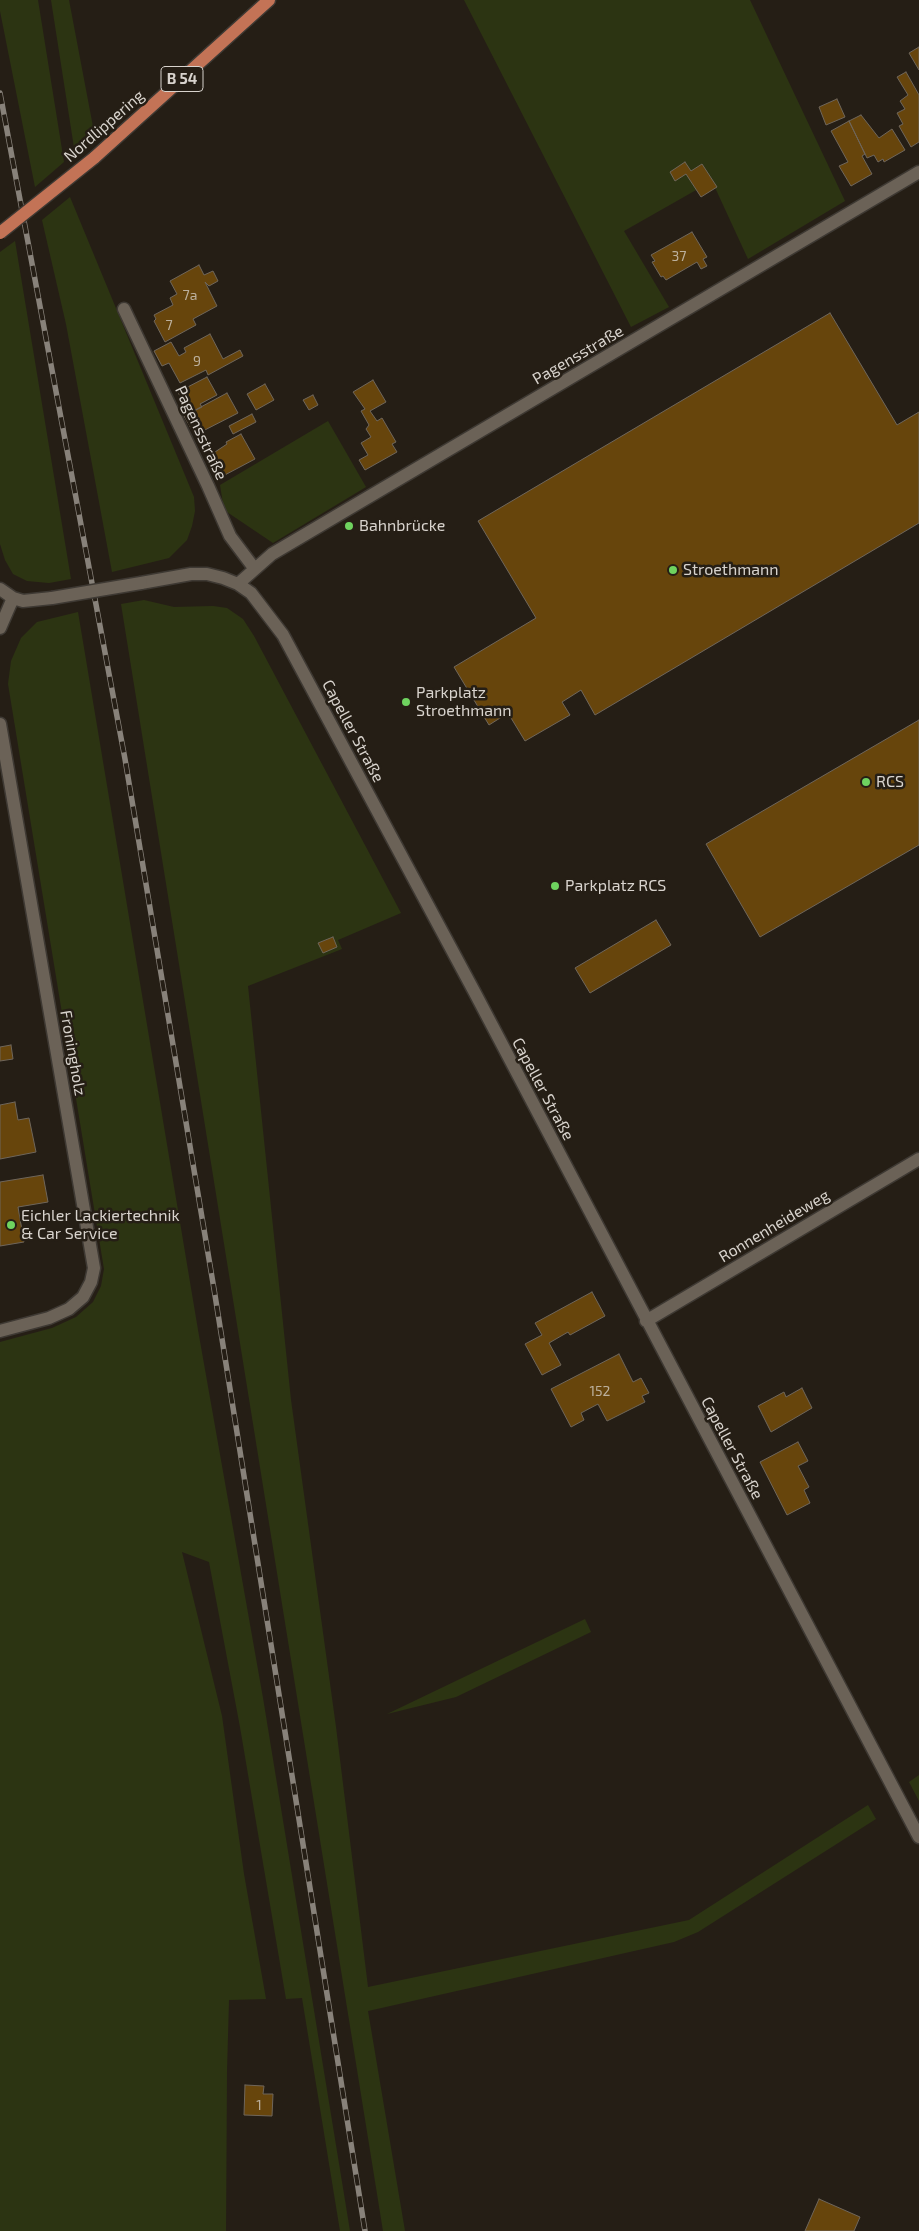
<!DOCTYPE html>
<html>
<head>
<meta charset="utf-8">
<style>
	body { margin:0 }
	canvas { display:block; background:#251e15 }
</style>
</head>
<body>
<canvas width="919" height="2231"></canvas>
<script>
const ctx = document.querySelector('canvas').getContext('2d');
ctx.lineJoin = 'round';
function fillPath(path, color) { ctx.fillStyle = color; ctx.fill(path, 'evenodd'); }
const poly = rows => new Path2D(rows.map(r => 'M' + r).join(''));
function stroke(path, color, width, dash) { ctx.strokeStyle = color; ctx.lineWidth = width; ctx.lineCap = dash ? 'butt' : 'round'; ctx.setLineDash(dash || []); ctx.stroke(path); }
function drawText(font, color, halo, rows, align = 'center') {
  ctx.font = font + ' "Exo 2",sans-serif'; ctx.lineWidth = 5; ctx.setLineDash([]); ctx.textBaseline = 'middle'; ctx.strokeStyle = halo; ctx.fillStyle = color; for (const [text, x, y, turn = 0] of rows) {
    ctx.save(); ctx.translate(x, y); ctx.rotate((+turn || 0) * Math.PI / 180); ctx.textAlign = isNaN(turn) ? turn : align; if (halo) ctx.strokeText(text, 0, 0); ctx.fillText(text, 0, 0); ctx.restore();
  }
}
fillPath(poly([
	[0,0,38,0,64,162,35,187,0,11],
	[51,0,69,0,94,132,91,140,75,154],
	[464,0,750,0,845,201,748,259,712,181,624,231,669,307,631,327],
	[70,197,194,497,195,511,192,526,187,540,169,558,112,572,66,324,42,220],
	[15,241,71,579,49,583,27,581,13,574,5,560,0,544,0,252],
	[328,421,366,487,273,543,224,510,220,485],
	[144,600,174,607,213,606,227,608,243,619,254,636,401,913,338,940,342,949,248,986,291,1400,336,1727,368,1987,689,1920,868,1805,876,1819,698,1932,674,1942,368,2011,405,2231,383,2231,121,604],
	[78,612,198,1330,263,1698,350,2231,340,2231,302,1998,286,1999,240,1727,209,1562,182,1552,222,1716,244,1874,266,1999,229,2000,227,2071,226,2231,0,2231,0,1342,52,1328,76,1317,93,1302,101,1286,104,1269,8,684,11,661,21,638,37,622],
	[585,1619,591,1632,456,1697,387,1714],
	[919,1775,919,1801,909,1782]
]), '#2c3412');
const building = poly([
	[919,47,919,70,909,53,919,47],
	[906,72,919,95,919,142,911,147,899,126,903,124,897,113,905,109,900,101,908,95,897,77,906,72],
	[837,99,845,117,826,125,819,107,837,99],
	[861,115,879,138,892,129,905,150,884,162,883,159,878,162,874,155,867,158,849,121,861,115],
	[849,121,865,154,862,156,872,174,851,186,839,166,848,162,831,131,849,121],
	[685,162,691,171,702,164,717,187,701,197,686,174,675,181,670,172,685,162],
	[692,232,707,257,703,259,707,266,701,269,697,262,666,280,663,276,661,277,652,262,655,261,651,255,692,232],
	[199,265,204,275,213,271,218,281,209,286,205,282,217,306,193,319,196,325,165,342,154,321,156,319,154,315,173,305,170,298,177,294,170,281,199,265],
	[830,313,897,425,919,412,919,523,595,715,581,690,562,702,570,715,525,741,508,713,489,725,454,667,536,618,478,521,830,313],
	[210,334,223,359,240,350,243,356,208,375,206,370,180,383,169,363,162,366,154,351,171,342,179,356,186,352,184,348,210,334],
	[207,377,217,395,200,404,202,407,188,414,178,392,207,377],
	[373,380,386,402,370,411,377,421,382,418,396,442,392,444,397,452,365,470,359,460,368,455,361,443,371,437,366,429,369,425,361,411,365,409,353,392,373,380],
	[265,384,274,400,256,410,247,394,265,384],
	[227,393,238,413,195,435,184,416,227,393],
	[313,395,318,405,309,410,303,400,313,395],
	[252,414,256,422,233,434,229,426,252,414],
	[241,434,255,459,221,477,209,456,227,444,226,442,241,434],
	[919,720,919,845,760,937,706,844,919,720],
	[656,920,671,945,590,993,575,968,656,920],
	[333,937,337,947,323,953,318,943,333,937],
	[11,1045,13,1059,0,1061,0,1047,11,1045],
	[15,1102,18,1120,29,1118,36,1152,0,1159,0,1105,15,1102],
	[43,1175,48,1202,18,1207,24,1242,0,1246,0,1182,43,1175],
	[592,1292,605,1316,570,1335,568,1332,549,1343,561,1365,542,1375,525,1344,542,1335,535,1323,592,1292],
	[619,1354,633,1382,641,1378,649,1393,642,1396,645,1402,607,1421,598,1404,581,1413,584,1420,571,1427,551,1389,619,1354],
	[802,1388,812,1408,771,1432,758,1406,784,1392,786,1397,802,1388],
	[798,1442,808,1461,798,1466,809,1487,804,1490,810,1503,787,1515,760,1462,798,1442],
	[245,2085,264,2086,263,2094,273,2094,272,2116,244,2115,245,2085],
	[819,2199,860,2217,854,2231,805,2231,819,2199]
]);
fillPath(building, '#67450c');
stroke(building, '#6f665b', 1);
const minor = poly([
	[124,309,208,486,230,536,254,568],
	[141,583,191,574,207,574,223,578,238,584,251,593,283,635,475,993,919,1837],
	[238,584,272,554,919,172],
	[0,589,13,598,23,601,52,598],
	[0,628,13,598],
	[0,724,94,1268,91,1282,83,1297,69,1309,49,1318,0,1331],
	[646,1321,919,1159]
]);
const major = poly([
	[94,158,269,0]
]);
stroke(minor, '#3e3933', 15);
stroke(major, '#3e3933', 15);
stroke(minor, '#6b6257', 12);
stroke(major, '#c37356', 12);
const rail = poly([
	[0,93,125,759,214,1289,365,2231]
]);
stroke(rail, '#88827a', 5.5);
stroke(rail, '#251e15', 4, [11]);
const minorBridge = poly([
	[52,598,141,583]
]);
const majorBridge = poly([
	[0,233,94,158]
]);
stroke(minorBridge, '#3e3933', 15, []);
stroke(majorBridge, '#3e3933', 15, []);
stroke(minorBridge, '#6b6257', 12);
stroke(majorBridge, '#c37356', 12);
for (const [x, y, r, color] of [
	[349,526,5,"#6fd35f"],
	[673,570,5,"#6fd35f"],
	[406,702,5,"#6fd35f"],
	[866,782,5,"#6fd35f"],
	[555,886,5,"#6fd35f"],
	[11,1225,5,"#6fd35f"]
]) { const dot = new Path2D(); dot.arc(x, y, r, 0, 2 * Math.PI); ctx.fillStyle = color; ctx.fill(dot); stroke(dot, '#251e15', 2); }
drawText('14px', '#bcb09d', null, [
	["37",679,256],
	["7a",190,295],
	["7",169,325],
	["9",197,361],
	["152",600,1391],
	["1",259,2105]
]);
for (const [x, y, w] of [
	[182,79,42]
]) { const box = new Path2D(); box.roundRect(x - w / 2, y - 12.5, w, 25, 4); ctx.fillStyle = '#251e15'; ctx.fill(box); stroke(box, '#d8d3cd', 1); }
drawText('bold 15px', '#d8d3cd', null, [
	["B 54",182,79]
]);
drawText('16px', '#d8d3cd', '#251e15', [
	["Nordlippering",104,126,-41],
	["Pagensstraße",578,355,-30],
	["Pagensstraße",201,433,65],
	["Capeller Straße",353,731,62],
	["Froningholz",73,1053,80],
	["Capeller Straße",543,1089,62],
	["Ronnenheideweg",774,1226,-31],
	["Capeller Straße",732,1448,62]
]);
drawText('16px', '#d8d3cd', '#251e15', [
	["Bahnbrücke",359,526],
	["Stroethmann",683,570],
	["Parkplatz",416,693],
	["Stroethmann",416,711],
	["RCS",876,782],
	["Parkplatz RCS",565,886],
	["Eichler Lackiertechnik",21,1216],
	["& Car Service",21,1234]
], 'left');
</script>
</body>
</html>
